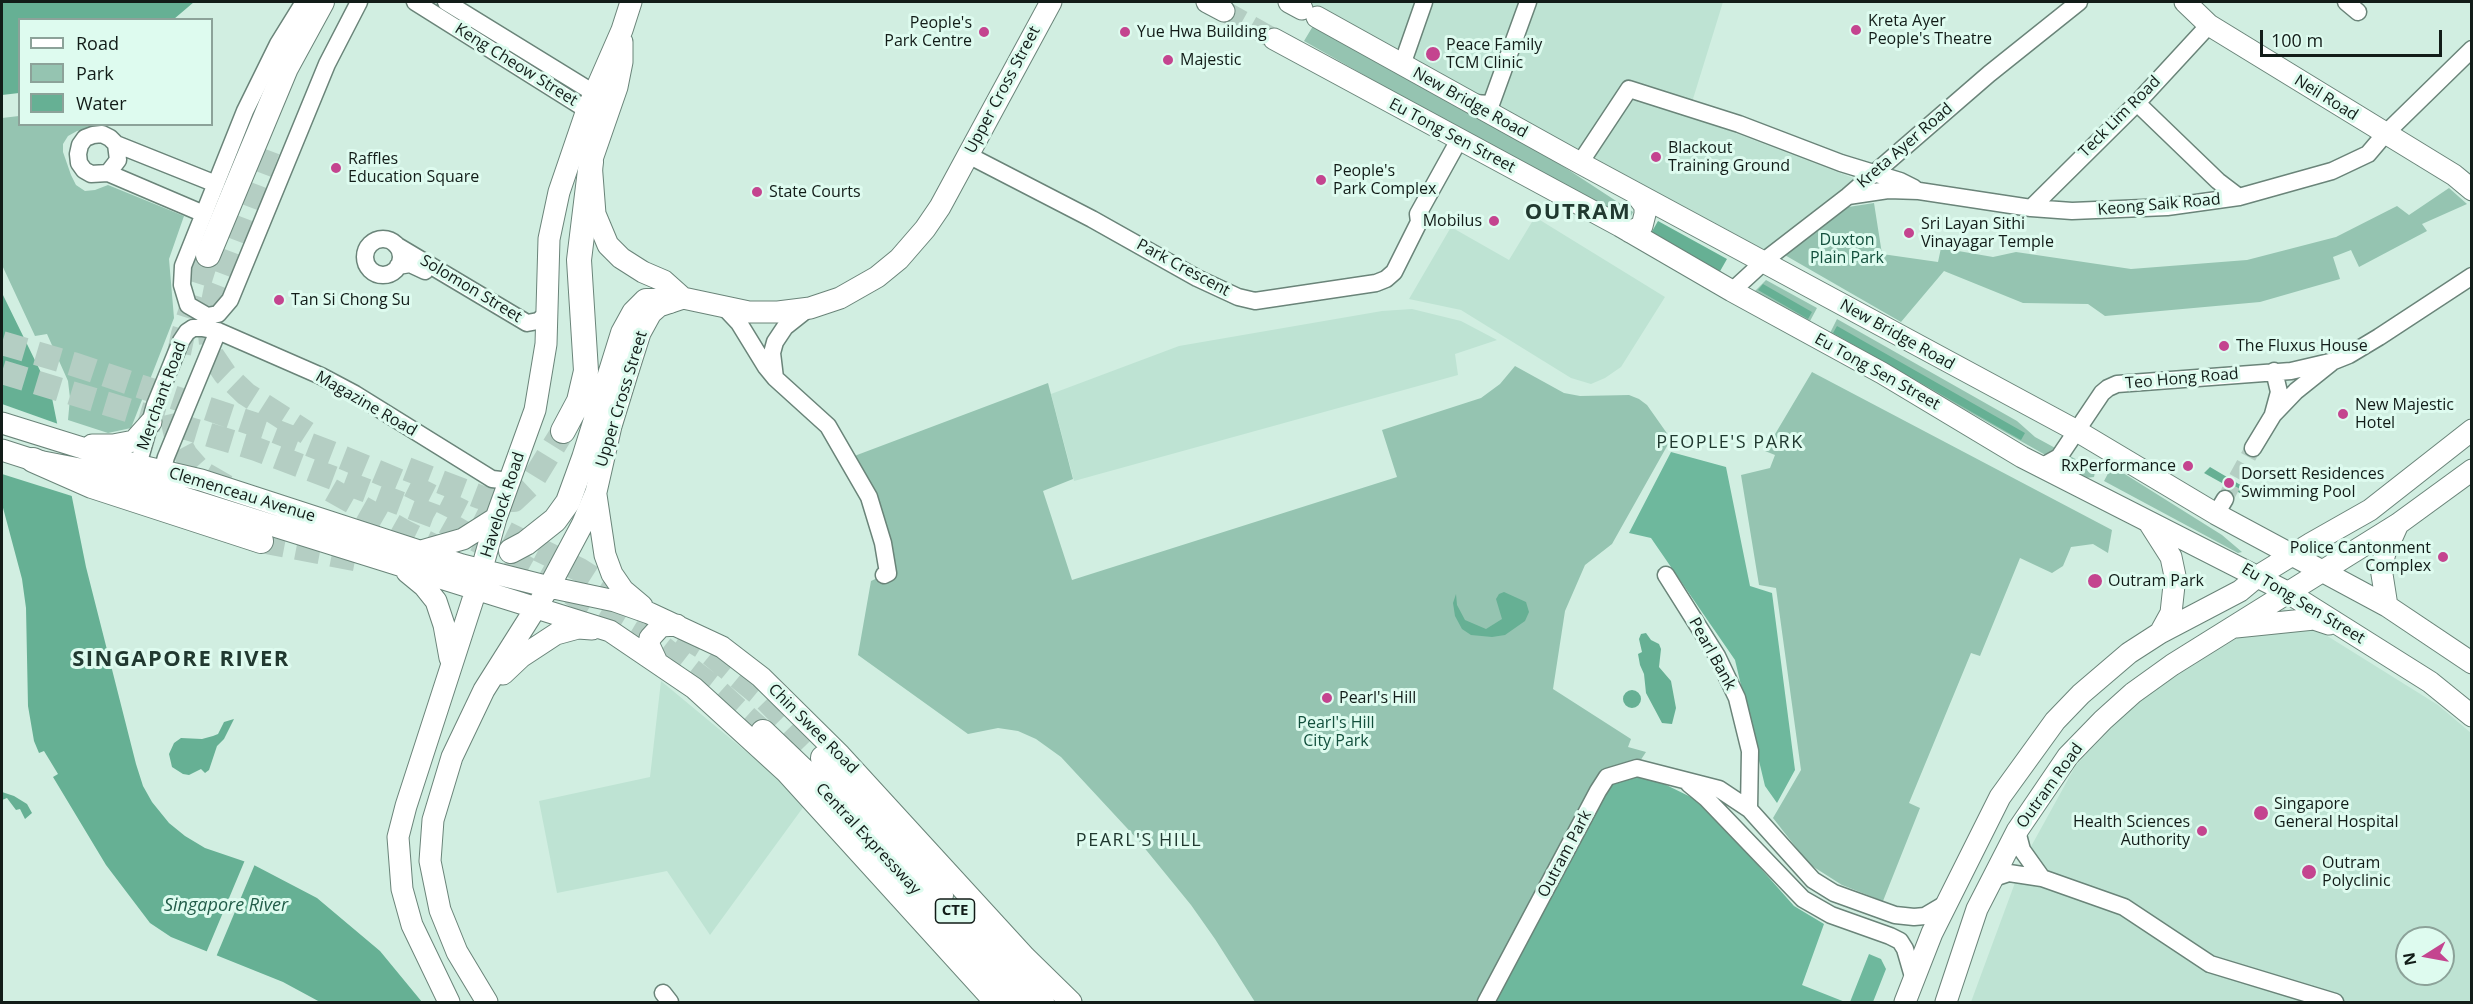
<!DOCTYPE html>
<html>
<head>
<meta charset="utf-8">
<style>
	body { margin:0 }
	#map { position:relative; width:2473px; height:1004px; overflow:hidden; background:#d1eee1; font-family:"Open Sans",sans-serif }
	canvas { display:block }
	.frame { position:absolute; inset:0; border:3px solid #121c18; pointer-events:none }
	.legend { position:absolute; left:18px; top:18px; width:195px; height:108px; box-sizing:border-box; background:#defbef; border:2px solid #8ca299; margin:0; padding:8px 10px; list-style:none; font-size:18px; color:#121c18 }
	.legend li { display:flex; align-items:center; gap:12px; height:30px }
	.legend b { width:30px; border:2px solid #8ca299 }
	.north { position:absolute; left:2395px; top:926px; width:60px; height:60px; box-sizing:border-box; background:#defbef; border:2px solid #8ca299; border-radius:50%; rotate:259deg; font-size:16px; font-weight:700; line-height:24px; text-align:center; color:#121c18 }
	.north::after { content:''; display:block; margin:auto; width:21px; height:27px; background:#c4448f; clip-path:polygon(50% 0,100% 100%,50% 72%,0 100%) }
	.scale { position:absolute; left:2260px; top:30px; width:182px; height:27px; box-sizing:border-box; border:3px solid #121c18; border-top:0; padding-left:8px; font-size:18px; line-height:21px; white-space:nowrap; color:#121c18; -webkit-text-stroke:4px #defbef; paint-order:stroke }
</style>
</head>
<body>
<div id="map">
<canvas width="2473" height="1004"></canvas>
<div class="frame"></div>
<ul class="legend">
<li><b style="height:8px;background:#fff"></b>Road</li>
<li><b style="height:16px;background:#95c4b1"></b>Park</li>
<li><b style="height:16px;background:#66b094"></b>Water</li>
</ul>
<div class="north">N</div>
<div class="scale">100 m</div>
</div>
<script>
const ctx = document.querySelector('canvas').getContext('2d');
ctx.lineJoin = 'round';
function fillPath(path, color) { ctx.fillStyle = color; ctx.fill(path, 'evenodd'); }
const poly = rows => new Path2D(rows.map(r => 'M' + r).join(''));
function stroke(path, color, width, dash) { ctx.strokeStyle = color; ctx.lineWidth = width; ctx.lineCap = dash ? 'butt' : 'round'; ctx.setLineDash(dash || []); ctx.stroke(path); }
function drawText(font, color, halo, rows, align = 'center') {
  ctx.font = font + ' "Open Sans",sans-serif'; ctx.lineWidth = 6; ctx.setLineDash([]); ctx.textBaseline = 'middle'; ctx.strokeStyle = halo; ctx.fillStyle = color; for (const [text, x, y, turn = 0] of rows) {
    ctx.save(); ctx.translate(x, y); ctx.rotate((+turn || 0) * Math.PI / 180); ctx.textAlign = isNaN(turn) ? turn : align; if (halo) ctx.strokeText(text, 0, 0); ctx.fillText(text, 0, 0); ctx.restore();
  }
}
fillPath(poly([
	[1304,2,1723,2,1688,115,1856,179,1765,250],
	[1535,217,1665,297,1621,367,1605,378,1591,384,1571,378,1461,310,1409,299,1451,227,1509,260],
	[1412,309,1461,321,1497,340,1455,354,1458,375,1074,481,1051,394,1179,346,1382,311],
	[2284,609,2438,705,2471,733,2471,1002,1971,1002,2023,861,2076,765,2139,699],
	[2407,938,2443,938,2443,974,2407,974],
	[661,681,807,802,710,935,667,871,557,893,539,801,650,777]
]), '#bee3d3');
fillPath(poly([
	[1313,26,1558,163,1633,212,1627,224,1304,41],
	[19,116,20,124,90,125,90,128,77,131,68,136,63,144,63,152,71,175,76,185,85,191,95,190,108,185,184,216,169,259,174,318,131,428,108,433,68,420,70,398,68,381,47,334,35,336,2,265,2,118],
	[2449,188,2467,204,2422,224,2427,231,2359,267,2351,250,2333,257,2340,279,2260,302,2105,316,2088,304,2023,303,1944,271,1901,322,1783,254,1842,208,1874,203,1882,254,1938,262,1941,248,1993,257,2016,252,2131,269,2247,260,2336,237,2397,206,2409,215],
	[1766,280,1817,308,1810,321,1755,291],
	[1837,319,2017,421,2035,437,2092,468,2095,472,2094,477,2086,478,1830,333],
	[1515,366,1564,393,1580,396,1629,395,1639,399,1647,405,1671,439,1612,544,1585,565,1565,611,1553,689,1631,739,1628,747,1646,752,1481,1002,1255,1002,1215,939,1191,905,1138,840,1061,757,1036,739,1018,731,998,728,968,734,858,655,871,581,884,575,867,502,844,461,857,455,1048,383,1073,479,1043,491,1072,580,1397,477,1382,430,1481,398,1500,384],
	[1812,372,2112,530,2108,553,2093,544,2071,547,2063,566,2052,573,2020,558,1980,656,1971,653,1909,803,1920,808,1883,901,1842,885,1809,864,1773,818,1801,770,1776,588,1759,585,1741,475,1770,468,1775,455,1765,451],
	[2112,466,2222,535,2242,552,2238,553,2104,481]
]), '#95c4b1');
fillPath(poly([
	[1671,452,1726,467,1750,586,1772,593,1795,770,1777,803,1765,786,1735,660,1651,538,1629,533],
	[1628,776,1654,779,1703,803,1794,906,1824,924,1802,985,1845,1002,1496,1002,1601,796,1608,784],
	[1869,954,1881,959,1886,969,1873,1002,1850,1002]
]), '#6eb89d');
fillPath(poly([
	[2,2,194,2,174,19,20,20,19,93,2,95],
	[1658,221,1727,259,1719,273,1650,235],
	[1763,284,1812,312,1808,319,1758,290],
	[2,293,51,393,86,567,136,764,143,786,152,802,169,823,185,836,205,848,252,864,317,898,380,951,422,1002,320,1002,283,982,171,937,150,923,106,865,53,777,58,774,44,751,39,753,34,741,28,706,26,608,22,579,2,504],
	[1837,326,2025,433,2021,440,1833,333],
	[2210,467,2249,490,2247,497,2204,473],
	[1504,592,1526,602,1529,612,1525,621,1505,635,1492,637,1471,635,1462,629,1455,616,1453,603,1456,594,1457,605,1465,620,1486,629,1502,619,1496,599,1499,594],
	[1646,633,1651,640,1659,644,1661,649,1659,667,1671,681,1676,708,1672,724,1662,723,1646,693,1644,674,1640,665,1638,654,1642,652,1639,639,1641,634],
	'1623 699a9 9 0 1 1 18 0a9 9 0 1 1-18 0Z',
	[234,719,224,739,217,746,209,770,205,773,201,769,189,775,183,774,172,767,169,754,174,743,181,738,202,739,213,736,218,734,224,722],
	[2,792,14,796,27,804,32,813,25,819,20,809,16,810,7,798,2,800]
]), '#66b094');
fillPath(poly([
	[2,404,61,425,75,497,2,474],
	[245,860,255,864,216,957,206,953]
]), '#d1eee1');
stroke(poly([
	[2225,499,2253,448]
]), '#b4cec3', 16, [16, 8]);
stroke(poly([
	[1224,11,1274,39]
]), '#b4cec3', 21, [21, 10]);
stroke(poly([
	[268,150,216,287,209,323,212,355,225,374,246,394,307,433],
	[2,343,73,364,272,430,344,458,409,485,580,570,636,606],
	[179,353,183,334,208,255],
	[2,372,256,449,434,516,585,601,663,648,713,687,763,732],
	[171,414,176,436,186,455,201,472,303,531],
	[407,469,480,497,494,500,514,500,530,485,563,431],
	[331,490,405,532,450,554],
	[261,541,365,561],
	[681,634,702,647,766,700,823,758]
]), '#b4cec3', 24, [24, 12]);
const minor = poly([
	[304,2,278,44,245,111,183,266,182,285,188,305,207,316,218,314,230,300,327,64,359,2],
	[415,2,587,110],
	[446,2,594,93],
	[2346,2,2358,12],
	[1402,65,1424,2],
	[1473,103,1491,104,1528,2],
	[2137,103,2218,181,2239,197],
	[116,144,118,160,108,173,91,174,84,170,79,163,78,154,80,145,85,138,93,135,102,134,110,138,116,144,216,184],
	[968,155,1092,219,1197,278,1238,297,1255,301,1376,283,1386,279,1394,272,1419,222,1418,214,1459,140],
	[1580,163,1629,89,1739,124,1841,163,1900,181,1914,188],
	[108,173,204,214],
	[1848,196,1888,190,1919,191,2031,208,2072,211,2167,207,2239,197,2332,171,2368,154,2385,134,2472,49],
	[2031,208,2137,103,2209,25],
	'365 257a18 18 0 1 1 36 0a18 18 0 1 1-36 0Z',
	[396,245,527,323,538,321,547,314],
	[398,266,410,264,425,271],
	[1732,291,1769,257,1848,196,1989,74,2079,2],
	[724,307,739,323,766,367,775,378,828,426,869,497,883,543,888,573,884,575],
	[775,378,772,353,775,342,785,327,809,308],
	[2273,414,2279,392,2274,371],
	[2253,448,2273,415,2296,391,2331,363],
	[2041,467,2059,457,2102,393,2108,388,2117,384,2291,371,2334,361,2349,355,2379,337,2472,276],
	[135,476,155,405,181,341,187,332,193,328,202,328,218,331,321,376,355,394,492,479,510,481],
	[159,481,166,457,218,331],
	[2216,514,2225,499],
	[1666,575,1717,656,1737,698,1750,751,1749,809],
	[1689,784,1706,798,1803,899,1831,915,1890,936,1900,941,1905,949,1914,980],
	[2017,831,2022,850,2042,878],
	[1991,879,2009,873,2042,878,2124,907,2210,964,2335,1002],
	[663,993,670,1002],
	[1486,1002,1598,791,1607,777,1637,768,1719,789,1749,809,1813,880,1834,893,1895,915,1914,917,1925,916,1947,903]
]);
const major = poly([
	[1207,2,1224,11],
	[1289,2,1302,9],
	[2185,2,2209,25,2454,175,2472,190],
	[1317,17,1580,163,2077,431,2216,514,2387,606,2472,663],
	[1274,39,1620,226,1732,291,1882,373,2022,457,2287,592,2430,682,2472,716],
	[622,42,622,62,617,87,591,162,595,214,608,245,621,258,643,272,664,281,683,298],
	[1630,232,1642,226,1645,214,1645,206,1635,193],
	[2,423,137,465,201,480,462,565,549,587,615,601,649,613,722,647,761,677,840,755,1025,957,1071,1002],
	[92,445,113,445,134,441,151,422],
	[2,450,33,460,90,471,156,489,610,631,694,688,786,772,995,1002],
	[596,495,605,555,612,574,623,590,642,606],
	[2150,524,2171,557,2175,576,2171,613,2160,633],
	[421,551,463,539,496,518],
	[407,572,424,586,436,601,444,625,450,658],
	[2387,606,2381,568,2385,553,2398,524],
	[2236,627,2314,619,2329,624],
	[656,660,649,645,650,638,661,626,677,625],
	[503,674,521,657,556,634,578,628,592,629],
	[449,1002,412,925,402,889,398,837,406,806,476,590,496,518,535,410,546,344,549,239,559,192,587,110,622,30,631,2],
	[487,1002,457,952,440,910,430,861,433,820,452,757,484,690,549,587,582,525,596,492,611,426,627,374,640,333,651,313,659,306,683,298,749,312,778,312,810,308,840,298,877,277,899,259,925,229,940,207,1051,2],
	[1905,1002,1932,933,2000,797,2055,721,2081,694,2129,653,2160,633,2240,591,2258,576,2310,544,2370,510,2472,430],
	[1946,1002,1977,909,2017,831,2068,756,2103,720,2133,693,2172,665,2398,524,2472,470]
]);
const highway = poly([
	[208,255,286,68,322,2],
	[563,431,579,401,586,371,579,260,591,162],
	[33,460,92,486,261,541],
	[511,551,526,543,555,520,568,502,584,458,623,333,634,313,646,301,669,301],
	[763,732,808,775,1017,1002],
	[823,758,845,781,941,895],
	[965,921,1042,1002]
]);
stroke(minor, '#6a8479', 19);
stroke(major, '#6a8479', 23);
stroke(highway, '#6a8479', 26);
stroke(minor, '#fff', 16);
stroke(major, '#fff', 21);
stroke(highway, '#fff', 24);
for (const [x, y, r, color] of [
	[1856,30,6,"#c4448f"],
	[984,32,6,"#c4448f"],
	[1125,32,6,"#c4448f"],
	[1433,54,8,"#c4448f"],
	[1168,60,6,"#c4448f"],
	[1656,157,6,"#c4448f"],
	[336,168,6,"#c4448f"],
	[1321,180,6,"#c4448f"],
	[757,192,6,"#c4448f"],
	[1494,221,6,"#c4448f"],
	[1909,233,6,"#c4448f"],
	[279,300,6,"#c4448f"],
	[2224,346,6,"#c4448f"],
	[2343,414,6,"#c4448f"],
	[2188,466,6,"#c4448f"],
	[2229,483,6,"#c4448f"],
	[2443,557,6,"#c4448f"],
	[2095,581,8,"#c4448f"],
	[1327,698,6,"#c4448f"],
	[2261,813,8,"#c4448f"],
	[2202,831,6,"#c4448f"],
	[2309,872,8,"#c4448f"]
]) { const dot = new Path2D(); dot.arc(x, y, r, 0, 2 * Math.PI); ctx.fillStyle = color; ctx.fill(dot); stroke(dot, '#defbef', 2); }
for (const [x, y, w] of [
	[955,911,39]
]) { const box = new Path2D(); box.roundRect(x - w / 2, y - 12, w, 24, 4.5); ctx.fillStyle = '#defbef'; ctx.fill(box); stroke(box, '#121c18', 1.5); }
drawText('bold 15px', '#121c18', null, [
	["CTE",955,911]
]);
drawText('16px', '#121c18', '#defbef', [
	["Kreta Ayer",1868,21],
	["People's Theatre",1868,39],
	["People's",972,23,"right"],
	["Park Centre",972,41,"right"],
	["Yue Hwa Building",1137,32],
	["Peace Family",1446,45],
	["TCM Clinic",1446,63],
	["Majestic",1180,60],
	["Blackout",1668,148],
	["Training Ground",1668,166],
	["Raffles",348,159],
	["Education Square",348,177],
	["People's",1333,171],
	["Park Complex",1333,189],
	["State Courts",769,192],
	["Mobilus",1482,221,"right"],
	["Sri Layan Sithi",1921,224],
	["Vinayagar Temple",1921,242],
	["Tan Si Chong Su",291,300],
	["The Fluxus House",2236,346],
	["New Majestic",2355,405],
	["Hotel",2355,423],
	["RxPerformance",2176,466,"right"],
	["Dorsett Residences",2241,474],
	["Swimming Pool",2241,492],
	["Police Cantonment",2431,548,"right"],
	["Complex",2431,566,"right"],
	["Outram Park",2108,581],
	["Pearl's Hill",1339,698],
	["Singapore",2274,804],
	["General Hospital",2274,822],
	["Health Sciences",2190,822,"right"],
	["Authority",2190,840,"right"],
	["Outram",2322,863],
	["Polyclinic",2322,881]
], 'left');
drawText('16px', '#121c18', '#defbef', [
	["Keng Cheow Street",516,65,32],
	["Upper Cross Street",1003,90,-62],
	["Neil Road",2326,98,32],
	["New Bridge Road",1470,103,29],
	["Teck Lim Road",2120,117,-45],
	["Eu Tong Sen Street",1452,136,28],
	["Kreta Ayer Road",1905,146,-41],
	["Keong Saik Road",2159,205,-5],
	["Park Crescent",1183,268,28],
	["Solomon Street",471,289,31],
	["New Bridge Road",1897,335,29],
	["Eu Tong Sen Street",1877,372,29],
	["Teo Hong Road",2182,379,-5],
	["Merchant Road",162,396,-70],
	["Upper Cross Street",622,399,-73],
	["Magazine Road",366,404,30],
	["Clemenceau Avenue",242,495,17],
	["Havelock Road",503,505,-72],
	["Eu Tong Sen Street",2303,604,31],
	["Pearl Bank",1712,654,61],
	["Chin Swee Road",813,729,45],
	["Outram Road",2050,786,-54],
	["Central Expressway",868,839,47],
	["Outram Park",1565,854,-62]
]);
drawText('16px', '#124f3c', '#defbef', [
	["Duxton",1847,240],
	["Plain Park",1847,258],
	["Pearl's Hill",1336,723],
	["City Park",1336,741]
]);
ctx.letterSpacing = '1.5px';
drawText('18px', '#213930', '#defbef', [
	["PEOPLE'S PARK",1730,443],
	["PEARL'S HILL",1139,841]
]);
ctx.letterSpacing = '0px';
drawText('italic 18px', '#225d49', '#defbef', [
	["Singapore River",226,906]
]);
ctx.letterSpacing = '1.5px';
drawText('bold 22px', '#213930', '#defbef', [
	["OUTRAM",1578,213],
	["SINGAPORE RIVER",181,660]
]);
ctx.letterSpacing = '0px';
</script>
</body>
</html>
